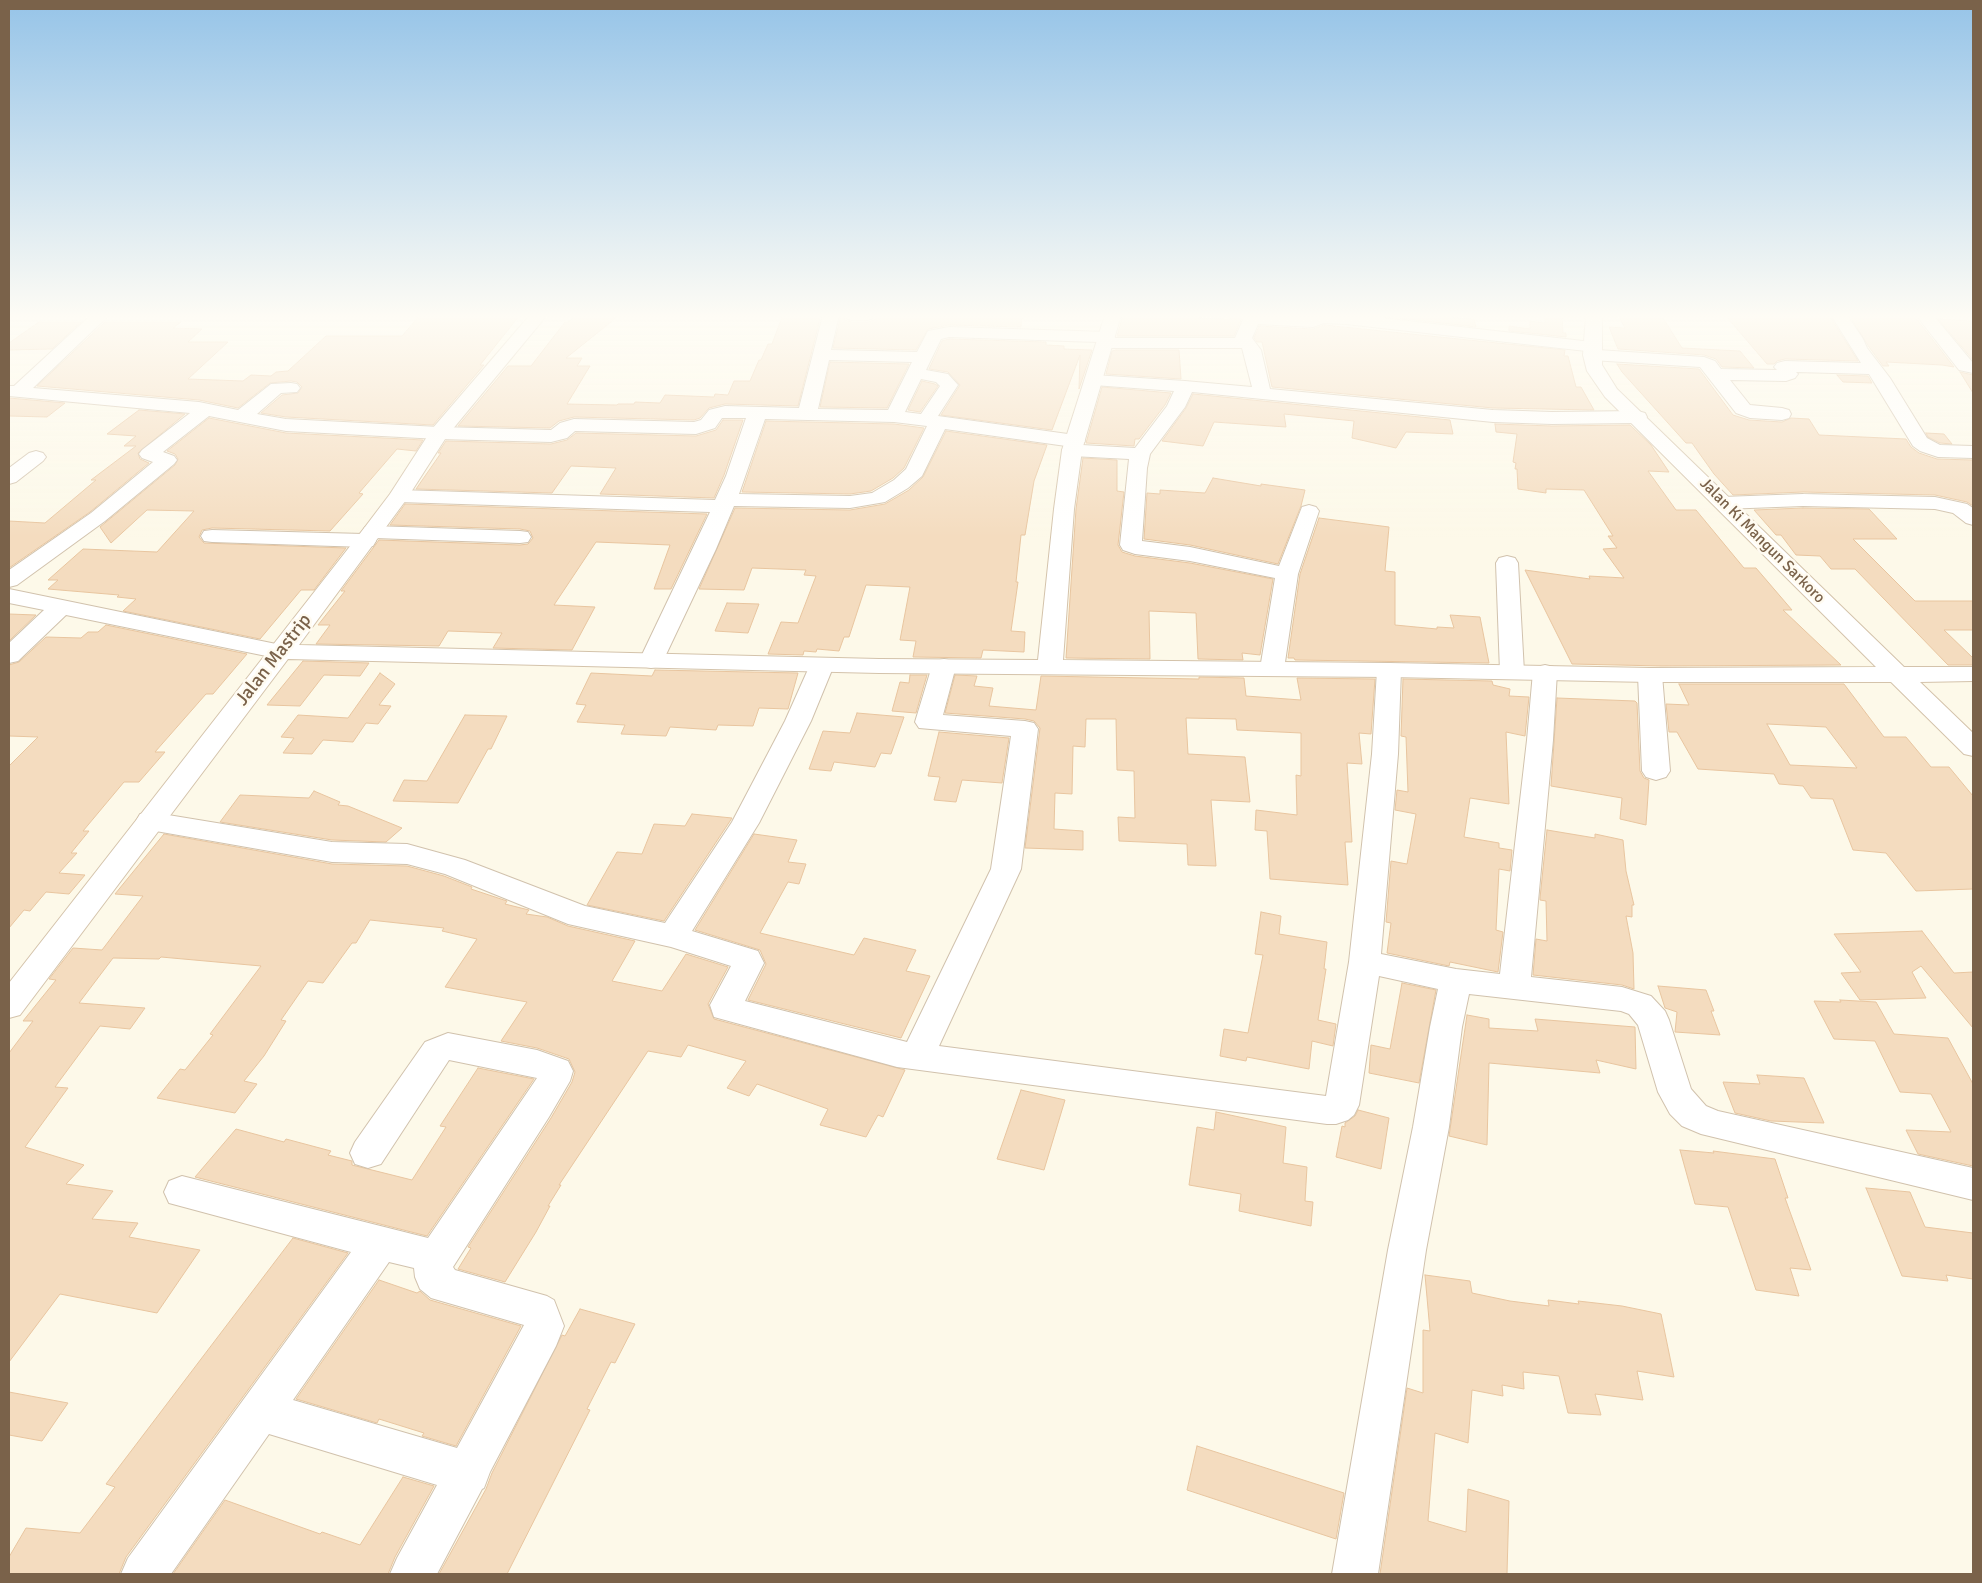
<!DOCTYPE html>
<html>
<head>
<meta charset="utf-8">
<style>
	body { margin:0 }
	#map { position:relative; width:1982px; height:1583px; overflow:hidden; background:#fdf9e9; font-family:Signika,sans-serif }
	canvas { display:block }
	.frame { position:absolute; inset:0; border:10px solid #7a624a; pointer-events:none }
</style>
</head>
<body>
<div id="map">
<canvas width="1982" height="1583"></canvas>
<div class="frame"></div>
</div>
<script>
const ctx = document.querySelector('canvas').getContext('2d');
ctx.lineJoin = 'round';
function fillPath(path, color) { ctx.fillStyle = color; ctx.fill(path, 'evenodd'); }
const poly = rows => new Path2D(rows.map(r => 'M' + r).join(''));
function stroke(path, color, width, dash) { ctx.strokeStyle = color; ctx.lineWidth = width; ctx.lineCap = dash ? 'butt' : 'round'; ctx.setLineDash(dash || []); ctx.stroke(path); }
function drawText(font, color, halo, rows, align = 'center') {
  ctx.font = font + ' Signika,sans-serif'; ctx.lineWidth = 5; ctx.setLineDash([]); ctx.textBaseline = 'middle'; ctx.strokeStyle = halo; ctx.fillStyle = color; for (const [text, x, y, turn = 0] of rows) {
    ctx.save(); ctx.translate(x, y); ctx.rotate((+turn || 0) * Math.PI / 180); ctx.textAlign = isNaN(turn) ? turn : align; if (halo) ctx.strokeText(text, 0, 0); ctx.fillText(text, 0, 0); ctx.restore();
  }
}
const building = poly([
	[420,315,520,315,480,365,484,365,433,425,286,417,261,413,282,395,298,393,302,387,297,382,291,381,270,383,238,408,199,400,37,386,105,322,181,322,173,328,202,329,188,342,228,342,188,379,243,381,251,375,271,376,276,372,288,371,326,336,402,336,420,315],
	[577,315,616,318,566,358,582,358,577,366,590,366,567,404,617,405,618,404,634,404,635,402,660,403,665,395,714,397,715,394,728,395,734,381,750,381,759,360,761,360,768,344,772,344,782,317,821,315,798,406,725,404,709,408,700,418,694,420,574,417,559,421,550,428,458,426,508,366,531,366,565,322,568,322,577,315],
	[841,315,845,320,852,322,868,322,874,320,877,315,1022,316,1021,327,949,325,928,329,916,350,833,348,841,315],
	[1123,315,1197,315,1198,318,1230,319,1229,315,1243,315,1234,336,1117,336,1123,315],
	[1372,315,1437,315,1438,317,1474,319,1476,327,1372,315],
	[1545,315,1562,315,1563,333,1566,333,1566,337,1509,331,1509,326,1530,329,1530,321,1545,323,1545,315],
	[1618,315,1661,315,1682,348,1740,351,1754,368,1722,367,1716,359,1704,355,1618,349,1609,327,1625,328,1618,315],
	[1725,315,1829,315,1858,361,1785,359,1777,361,1774,364,1767,364,1725,315],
	[1849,315,1915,317,1954,367,1942,365,1886,362,1889,366,1883,366,1869,347,1849,315],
	[1938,319,1973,321,1973,360,1938,319],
	[39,322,81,322,52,349,9,350,9,343,39,322],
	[1324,325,1565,350,1564,356,1568,356,1576,387,1581,387,1594,410,1493,408,1272,387,1262,342,1257,342,1254,338,1259,326,1313,329,1324,325],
	[949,339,1046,342,1046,345,1064,346,1064,349,1092,350,1079,389,1080,355,1052,430,941,415,960,385,948,372,929,369,942,341,949,339],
	[1116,350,1179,350,1181,379,1106,374,1112,351,1116,350],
	[830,362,909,364,887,408,820,407,830,362],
	[1617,364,1699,369,1733,415,1749,420,1782,422,1791,418,1809,419,1819,435,1906,439,1911,447,1919,453,1937,459,1973,460,1973,506,1967,502,1935,495,1803,492,1733,495,1714,474,1692,443,1686,443,1622,372,1617,364],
	[1960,372,1973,375,1973,393,1960,372],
	[1837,375,1868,376,1872,383,1843,382,1837,375],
	[922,381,935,384,938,386,920,412,908,410,922,381],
	[1102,387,1171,393,1165,405,1139,439,1135,439,1134,446,1086,443,1102,387],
	[1193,394,1450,420,1453,434,1406,432,1396,448,1352,438,1354,421,1284,414,1286,427,1214,422,1203,446,1162,441,1186,408,1193,394],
	[9,398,65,403,47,417,9,416,9,398],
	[139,410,185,414,138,453,140,459,149,463,90,512,9,568,9,521,45,523,96,480,91,480,136,446,124,446,136,436,107,434,139,410],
	[209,418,286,433,423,440,416,451,397,449,359,493,363,494,330,531,212,528,202,530,199,537,204,543,346,548,314,590,301,590,260,639,123,611,136,599,117,597,119,595,48,589,58,580,48,580,83,549,157,552,194,511,147,510,111,543,100,527,175,465,178,459,175,454,167,451,209,418],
	[723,420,743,420,724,475,714,498,600,494,616,468,571,466,552,493,416,489,441,453,438,453,446,441,551,444,567,440,576,433,696,436,716,430,723,420],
	[766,421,894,424,924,428,904,468,893,478,871,491,850,494,742,492,766,421],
	[1495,424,1552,426,1630,425,1651,445,1669,472,1648,471,1676,510,1696,510,1744,568,1756,568,1792,610,1783,610,1841,665,1662,666,1572,664,1525,570,1590,579,1589,576,1624,578,1603,549,1617,548,1608,536,1613,536,1584,490,1546,489,1546,493,1518,489,1517,469,1515,469,1516,463,1513,462,1517,434,1496,432,1495,424],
	[946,431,1047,445,1034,481,1025,535,1021,535,1016,582,1018,582,1011,631,1025,632,1024,652,983,650,981,658,913,657,916,641,900,640,910,587,866,585,849,637,844,637,839,651,817,649,816,652,804,651,803,655,768,654,781,622,798,623,816,576,804,575,806,570,752,568,744,590,699,589,735,508,850,510,885,504,909,490,923,477,946,431],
	[1926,433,1944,434,1952,444,1940,443,1928,437,1926,433],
	[1083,458,1117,460,1117,491,1124,492,1118,545,1122,552,1135,556,1190,563,1273,579,1260,655,1242,653,1243,660,1198,659,1196,613,1149,611,1150,659,1066,658,1076,509,1083,458],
	[1213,478,1261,486,1261,484,1305,490,1301,506,1278,564,1190,545,1144,539,1147,493,1160,494,1160,490,1205,493,1213,478],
	[405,504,707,514,671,589,654,589,670,545,596,542,554,605,595,607,572,650,493,648,502,633,448,631,439,646,316,644,330,625,318,625,345,591,341,591,379,540,520,545,528,544,533,538,530,531,520,529,390,525,405,504],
	[1803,508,1869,509,1897,539,1853,539,1915,601,1973,601,1973,630,1944,630,1973,658,1973,665,1948,665,1855,569,1831,569,1820,556,1796,555,1781,535,1776,535,1754,510,1803,508],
	[1319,518,1389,527,1385,571,1395,572,1395,625,1437,629,1437,627,1454,628,1450,615,1480,617,1489,663,1295,660,1294,658,1288,658,1300,574,1319,518],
	[727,603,759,604,748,633,715,631,727,603],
	[9,614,36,615,9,641,9,614],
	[106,625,247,654,213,694,206,694,155,752,165,752,139,782,124,782,83,831,89,831,71,853,77,853,59,873,85,875,69,894,46,892,30,911,24,910,9,928,9,766,38,737,9,736,9,665,19,662,46,637,81,638,88,632,98,632,106,625],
	[303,661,369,663,360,676,324,675,300,706,267,705,303,661],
	[655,670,798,673,788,709,759,708,753,726,718,725,716,730,670,727,666,736,621,734,625,725,577,722,586,705,576,704,591,673,652,676,655,670],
	[380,673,395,684,379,705,391,706,378,724,366,723,353,742,323,740,312,754,283,753,294,738,281,737,298,715,348,718,380,673],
	[910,675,927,675,916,713,892,711,900,682,909,683,910,675],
	[955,675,977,676,974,686,993,688,989,706,1036,710,1041,676,1199,679,1199,677,1244,678,1246,696,1301,700,1297,678,1375,679,1371,734,1359,733,1362,764,1347,763,1352,842,1345,842,1348,885,1270,879,1267,831,1255,830,1256,810,1297,815,1296,775,1301,776,1301,733,1237,730,1236,719,1186,718,1188,754,1245,757,1250,802,1211,800,1216,866,1188,865,1187,844,1119,841,1118,817,1135,818,1134,771,1117,770,1116,719,1086,719,1085,747,1073,746,1072,794,1055,793,1054,829,1083,831,1083,850,1025,848,1040,728,1034,721,1025,719,945,713,955,675],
	[1403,679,1492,681,1493,685,1510,689,1509,696,1529,697,1525,736,1506,732,1509,804,1470,798,1464,837,1499,843,1499,848,1512,850,1510,871,1499,869,1496,930,1503,932,1498,972,1450,962,1449,966,1387,953,1391,923,1386,922,1391,861,1407,864,1416,814,1395,810,1397,790,1408,792,1406,737,1401,736,1403,679],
	[1679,684,1844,684,1884,737,1906,737,1931,767,1949,767,1973,796,1973,889,1916,891,1886,853,1853,850,1833,799,1811,798,1803,786,1779,784,1774,774,1698,769,1677,732,1669,732,1666,704,1689,705,1679,684],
	[1767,724,1826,727,1857,768,1790,765,1767,724],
	[1557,698,1635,701,1637,703,1640,771,1644,778,1649,780,1646,825,1620,819,1622,798,1551,786,1557,698],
	[857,713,904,717,891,754,881,753,875,767,834,762,831,771,809,769,823,731,850,733,857,713],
	[465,715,507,716,491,749,488,749,458,803,393,801,404,780,427,781,465,715],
	[939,732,1009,738,1002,783,962,780,956,802,934,800,940,777,928,776,939,732],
	[314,791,340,802,338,805,348,806,402,828,386,842,332,840,220,822,240,795,309,798,314,791],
	[692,814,732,818,664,921,587,905,617,852,642,854,654,824,685,826,692,814],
	[1547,830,1595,838,1595,834,1623,840,1626,871,1634,905,1632,905,1632,917,1626,916,1633,953,1634,989,1622,985,1533,975,1536,939,1547,941,1546,901,1540,900,1540,898,1547,830],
	[164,834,332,864,407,866,444,876,472,887,471,889,507,901,505,904,529,910,526,914,547,917,568,926,635,941,612,981,662,991,686,954,728,967,708,1004,714,1019,905,1070,883,1117,878,1115,866,1137,820,1125,828,1109,757,1084,749,1096,727,1088,746,1061,688,1045,681,1057,648,1051,559,1185,561,1185,548,1206,550,1206,536,1232,505,1282,458,1269,471,1248,468,1247,551,1118,572,1082,575,1072,569,1059,537,1048,501,1041,527,1002,445,987,477,939,442,931,444,928,370,920,356,943,352,943,323,983,308,981,281,1020,286,1021,264,1056,244,1081,257,1084,235,1113,157,1098,180,1069,185,1070,213,1035,210,1034,261,966,161,957,159,959,113,958,79,1003,145,1008,130,1029,100,1026,55,1087,68,1088,25,1147,84,1165,66,1184,113,1191,92,1219,138,1223,129,1237,200,1250,157,1313,60,1294,9,1362,9,1053,33,1021,23,1021,56,980,49,979,73,948,102,950,143,896,115,894,164,834],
	[754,834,797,840,788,862,806,864,799,884,788,882,760,933,854,955,864,938,916,950,906,971,930,976,901,1038,748,1000,766,964,760,950,695,930,754,834],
	[1261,912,1281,916,1279,934,1327,942,1324,969,1326,969,1318,1020,1336,1024,1333,1046,1312,1041,1309,1069,1247,1057,1246,1061,1220,1056,1224,1029,1248,1033,1263,955,1255,954,1261,912],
	[1922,931,1954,973,1973,972,1973,1028,1921,966,1912,972,1926,998,1860,1000,1841,973,1861,972,1834,934,1922,931],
	[1402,983,1436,990,1419,1083,1369,1073,1371,1045,1390,1049,1402,983],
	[1658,986,1706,990,1714,1011,1711,1011,1720,1035,1675,1032,1677,1012,1665,1008,1658,986],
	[1840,1000,1876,1002,1894,1034,1948,1038,1973,1084,1973,1166,1918,1154,1906,1130,1951,1132,1931,1094,1900,1092,1875,1041,1834,1039,1814,1001,1841,1002,1840,1000],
	[1467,1015,1489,1019,1489,1028,1538,1031,1535,1019,1635,1027,1636,1069,1596,1060,1600,1073,1489,1063,1487,1145,1449,1136,1467,1015],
	[478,1068,534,1079,427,1236,195,1177,236,1129,284,1142,286,1139,331,1151,328,1155,352,1161,352,1165,412,1180,446,1127,440,1126,478,1068],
	[1757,1075,1804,1078,1824,1123,1771,1121,1735,1113,1723,1082,1760,1084,1757,1075],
	[1021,1090,1065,1100,1044,1170,997,1159,1021,1090],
	[1358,1110,1389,1118,1381,1169,1336,1157,1342,1126,1345,1127,1345,1123,1355,1116,1358,1110],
	[1216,1112,1286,1127,1283,1163,1307,1167,1305,1201,1313,1202,1311,1226,1239,1211,1241,1194,1189,1185,1197,1127,1214,1130,1216,1112],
	[1680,1150,1714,1153,1713,1151,1775,1159,1788,1198,1785,1198,1811,1270,1790,1268,1799,1296,1756,1290,1728,1207,1695,1204,1680,1150],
	[1866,1188,1910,1192,1925,1227,1973,1233,1973,1279,1946,1275,1948,1281,1902,1276,1866,1188],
	[293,1238,348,1253,126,1557,119,1574,9,1574,9,1557,26,1528,80,1533,115,1487,106,1484,293,1238],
	[1425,1275,1470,1281,1472,1293,1510,1301,1549,1306,1548,1300,1579,1304,1578,1301,1622,1306,1661,1314,1674,1377,1637,1371,1643,1400,1595,1394,1601,1415,1568,1413,1559,1376,1523,1372,1524,1389,1502,1385,1503,1396,1472,1390,1468,1443,1435,1433,1428,1521,1466,1532,1468,1489,1509,1501,1507,1574,1380,1574,1407,1388,1423,1393,1423,1330,1430,1331,1425,1275],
	[379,1280,417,1293,420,1291,430,1300,521,1326,456,1446,422,1436,424,1433,379,1419,377,1423,296,1399,379,1280],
	[580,1309,635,1324,615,1363,611,1362,587,1409,590,1410,507,1574,439,1574,486,1489,492,1473,562,1335,565,1336,580,1309],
	[9,1392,68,1403,42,1441,9,1435,9,1392],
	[1197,1446,1344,1493,1336,1539,1187,1490,1197,1446],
	[403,1477,434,1486,395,1557,388,1574,173,1574,225,1500,320,1534,322,1532,360,1545,403,1477]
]);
fillPath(building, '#f4dcbf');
stroke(building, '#e8c59f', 1);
const street = poly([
	[91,315,109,315,33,388,199,402,238,410,271,384,291,383,297,384,300,388,297,392,281,393,257,414,286,419,439,427,551,430,560,423,574,419,694,422,701,420,709,410,725,406,799,408,823,315,839,315,831,350,917,352,928,331,949,327,1107,332,1113,333,1115,338,1235,338,1245,315,1311,317,1315,315,1355,315,1592,342,1598,343,1601,347,1598,350,1704,357,1715,361,1721,369,1777,370,1774,367,1777,363,1785,361,1861,363,1831,315,1847,315,1863,339,1867,348,1890,378,1927,438,1940,445,1973,446,1973,458,1938,457,1920,451,1913,446,1869,374,1796,372,1798,374,1795,378,1786,381,1730,380,1750,405,1782,408,1789,410,1791,414,1789,418,1782,420,1750,418,1736,413,1700,367,1592,360,1586,359,1583,355,1586,351,1346,324,1324,323,1313,327,1258,324,1252,338,1261,350,1270,389,1493,410,1552,412,1638,411,1645,413,1647,417,1645,421,1638,423,1552,424,1493,422,1192,392,1185,407,1150,454,1147,468,1142,541,1190,547,1279,566,1302,507,1309,505,1316,507,1319,511,1298,574,1284,669,1281,674,1272,676,1263,674,1260,669,1275,578,1190,561,1135,554,1123,550,1120,545,1129,459,1072,456,1065,454,1062,450,1066,446,945,429,922,476,908,488,885,502,850,508,734,506,716,549,663,661,660,666,651,668,642,666,639,661,710,512,399,502,392,500,389,496,392,492,399,490,715,500,726,476,746,418,722,418,715,428,696,434,575,431,567,438,551,442,439,439,286,431,209,416,163,452,174,456,177,460,174,464,105,521,17,585,9,587,9,570,91,513,153,462,142,458,139,454,142,450,190,413,9,396,9,386,14,386,91,315],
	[949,337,1098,342,1100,347,1106,348,1242,348,1252,387,1185,381,1094,375,1088,376,1085,380,1088,384,1094,385,1174,391,1167,406,1135,448,1082,445,1085,441,1082,437,1075,435,938,416,958,385,948,374,926,370,941,339,949,337],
	[829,360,912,362,888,410,818,409,829,360],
	[921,379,936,382,940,386,921,414,905,412,921,379],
	[765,419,894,422,927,426,906,469,894,480,872,493,850,496,739,494,765,419],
	[844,315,875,315,873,318,867,320,852,320,846,318,844,315],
	[1916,315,1933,315,1973,363,1973,373,1959,370,1916,315],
	[36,451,43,453,46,457,43,461,16,482,9,484,9,468,29,453,36,451],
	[1803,494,1935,497,1967,504,1973,508,1973,525,1966,523,1953,513,1935,509,1803,506,1723,509,1716,507,1713,503,1716,499,1723,497,1803,494],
	[373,526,520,531,528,532,531,537,528,542,520,543,374,538,376,541,373,546,365,547,212,542,204,541,201,536,204,531,212,530,364,534,362,532,365,527,373,526],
	[1507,556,1515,558,1518,563,1524,672,1521,677,1512,679,1503,677,1500,672,1496,563,1499,558,1507,556],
	[9,589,281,645,290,647,293,652,290,657,281,659,66,615,18,661,9,663,9,643,44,610,9,603,9,589],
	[822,658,831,660,834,665,811,721,759,823,692,931,758,951,764,963,745,1001,907,1042,991,869,1011,736,919,728,915,722,932,666,935,661,944,659,953,661,956,666,943,715,1025,721,1034,723,1038,729,1021,869,939,1046,1326,1096,1349,962,1372,754,1377,670,1380,665,1389,663,1398,665,1401,670,1398,754,1381,954,1456,969,1500,974,1527,740,1533,672,1536,667,1545,665,1554,667,1557,672,1553,740,1531,977,1622,987,1651,996,1665,1011,1669,1020,1691,1089,1706,1106,1718,1111,1973,1168,1973,1200,1701,1134,1682,1126,1670,1114,1658,1092,1638,1025,1629,1014,1621,1011,1469,994,1462,1027,1449,1127,1426,1250,1378,1574,1332,1574,1388,1250,1413,1127,1430,1027,1438,989,1379,976,1359,1105,1354,1115,1348,1120,1336,1124,1327,1124,897,1067,714,1017,710,1005,731,966,671,947,568,924,445,874,407,864,332,862,150,830,140,828,136,821,140,814,150,812,332,842,407,844,465,860,585,906,665,923,732,822,785,721,810,665,813,660,822,658],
	[1650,668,1659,670,1662,675,1670,771,1666,777,1656,780,1646,777,1642,771,1638,675,1641,670,1650,668],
	[448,1033,537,1050,568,1061,573,1071,570,1081,549,1117,453,1267,455,1270,547,1296,554,1300,564,1326,556,1346,490,1472,484,1488,482,1489,437,1574,390,1574,397,1558,437,1485,269,1434,171,1574,121,1574,128,1558,351,1252,169,1203,164,1192,169,1181,182,1176,428,1238,537,1078,449,1060,381,1164,368,1168,355,1164,350,1153,355,1142,425,1042,448,1033],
	[389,1262,414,1268,415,1277,420,1289,431,1298,524,1325,457,1448,293,1400,389,1262]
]);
const secondary = poly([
	[530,315,547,315,447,436,406,500,299,645,879,659,1038,660,1054,509,1062,450,1105,315,1121,315,1082,450,1074,509,1063,660,1389,663,1650,668,1876,667,1605,397,1587,371,1583,355,1586,315,1602,315,1602,365,1617,389,1904,667,1973,667,1973,681,1920,682,1973,733,1973,756,1964,754,1891,682,1650,682,1389,677,879,673,288,659,20,1015,9,1018,9,983,365,527,390,494,432,429,530,315]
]);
stroke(street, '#d1c2ad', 2);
stroke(secondary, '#d4c3ab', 2);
fillPath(street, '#fff');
fillPath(secondary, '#fff');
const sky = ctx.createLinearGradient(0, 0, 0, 537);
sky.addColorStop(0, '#96c4e8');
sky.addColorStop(0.59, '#fefcf5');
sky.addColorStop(1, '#fefcf500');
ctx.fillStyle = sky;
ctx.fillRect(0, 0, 1982, 537);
drawText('16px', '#7a624a', '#fffbf1', [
	["Jalan Ki Mangun Sarkoro",1762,541,45]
]);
drawText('19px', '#7a624a', '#fffbf1', [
	["Jalan Mastrip",274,660,-52]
]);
</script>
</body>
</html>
